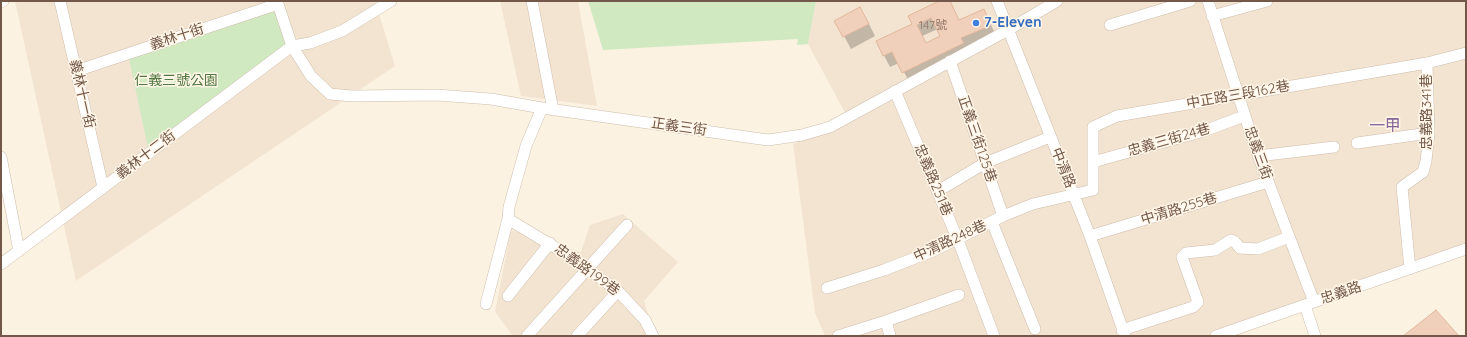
<!DOCTYPE html>
<html>
<head>
<meta charset="utf-8">
<style>
	body { margin:0 }
	#map { position:relative; width:1467px; height:337px; overflow:hidden; background:#fcf2e2; font-family:Quicksand,sans-serif }
	canvas { display:block }
	.frame { position:absolute; inset:0; border:2px solid #735849; pointer-events:none }
</style>
</head>
<body>
<div id="map">
<canvas width="1467" height="337"></canvas>
<div class="frame"></div>
</div>
<script>
const ctx = document.querySelector('canvas').getContext('2d');
ctx.lineJoin = 'round';
function fillPath(path, color) { ctx.fillStyle = color; ctx.fill(path, 'evenodd'); }
const poly = rows => new Path2D(rows.map(r => 'M' + r).join(''));
function stroke(path, color, width, dash) { ctx.strokeStyle = color; ctx.lineWidth = width; ctx.lineCap = dash ? 'butt' : 'round'; ctx.setLineDash(dash || []); ctx.stroke(path); }
function drawText(font, color, halo, rows, align = 'center') {
  ctx.font = font + ' Quicksand,"Noto Sans TC",sans-serif'; ctx.lineWidth = 3; ctx.setLineDash([]); ctx.textBaseline = 'middle'; ctx.strokeStyle = halo; ctx.fillStyle = color; for (const [text, x, y, turn = 0] of rows) {
    ctx.save(); ctx.translate(x, y); ctx.rotate((+turn || 0) * Math.PI / 180); ctx.textAlign = isNaN(turn) ? turn : align; if (halo) ctx.strokeText(text, 0, 0); ctx.fillText(text, 0, 0); ctx.restore();
  }
}
fillPath(poly([
	[15,1,375,1,395,66,76,281],
	[500,1,578,1,597,106,521,96],
	[816,1,1466,1,1466,248,1214,336,825,336,815,313,793,144,850,122,808,44],
	[623,214,678,262,644,301,655,336,513,336,495,312,511,230,581,252,590,225]
]), '#f3e4d1');
fillPath(poly([
	[588,1,816,1,808,44,797,45,798,39,603,50],
	[278,4,292,46,149,153,128,54]
]), '#d1e9c1');
fillPath(poly([
	[941,1,949,1,961,24,983,10,994,31,991,39,910,83,899,63,890,67,877,42,913,24],
	[938,29,941,37,926,44,922,36],
	[867,20,875,36,851,49,836,21]
]), '#0003');
const building = poly([
	[939,1,950,1,959,20,984,9,988,19,985,28,961,38,964,43,902,73,892,52,883,56,876,41,912,24,908,16,939,1],
	[931,18,940,36,926,43,917,25,931,18],
	[860,7,869,24,843,37,834,21,860,7],
	[1436,310,1459,336,1403,336,1421,322,1436,310]
]);
fillPath(building, '#f0d0bb');
stroke(building, '#e3b79b', 1);
const minor = poly([
	[60,1,103,187],
	[277,1,292,46,311,76,330,94,352,96,437,95,491,99,542,108,768,140,802,135,830,127,1008,30,1057,1],
	[532,1,553,110],
	[997,1,1090,236,1125,336],
	[1208,1,1255,147,1314,302],
	[1,2,3,1],
	[1212,16,1267,1],
	[1110,25,1190,1],
	[950,61,1003,216],
	[76,71,278,4],
	[895,91,958,240,994,336],
	[1357,143,1429,133],
	[1258,156,1334,147],
	[1,157,19,251],
	[1093,162,1204,131,1244,116],
	[938,191,985,163,1050,137],
	[508,219,571,257,618,291,645,320,653,336],
	[992,222,1035,329],
	[1090,236,1268,182],
	[1,264,292,46,310,43,342,31,391,1],
	[1410,269,1402,187,1423,172,1426,161,1429,133,1427,63],
	[827,288,884,270,933,251,1003,216,1033,204,1093,190,1093,127,1117,116,1427,63,1466,53],
	[508,296,550,243],
	[486,304,508,219,509,207,526,146,542,108],
	[1305,305,1315,336],
	[886,321,890,336],
	[1122,330,1193,307,1198,302,1182,257,1186,253,1215,250,1231,240,1235,242,1240,248,1258,249,1289,237],
	[527,336,627,225],
	[577,336,618,291],
	[838,336,886,321,959,295],
	[1216,336,1466,249]
]);
stroke(minor, '#cfbcac', 12);
stroke(minor, '#fff', 11);
for (const [x, y, r, color] of [
	[976,23,4,"#3f7fe0"]
]) { const dot = new Path2D(); dot.arc(x, y, r, 0, 2 * Math.PI); ctx.fillStyle = color; ctx.fill(dot); stroke(dot, '#fff6e8', 1.5); }
drawText('12px', '#927666', null, [
	["147號",933,25]
]);
drawText('bold 14px', '#366cbe', '#fff6e8', [
	["7-Eleven",984,23]
], 'left');
drawText('14px', '#735849', '#fff6e8', [
	["義林十街",177,37,-18],
	["義林十一街",82,94,77],
	["中正路三段162巷",1238,95,-10],
	["忠義路341巷",1427,112,-90],
	["正義三街",679,127,8],
	["正義三街125巷",977,139,71],
	["忠義三街24巷",1169,140,-16],
	["忠義三街",1258,153,70],
	["義林十二街",146,155,-37],
	["中清路",1063,168,68],
	["忠義路251巷",933,180,67],
	["中清路255巷",1179,209,-17],
	["中清路248巷",950,241,-25],
	["忠義路199巷",587,270,36],
	["忠義路",1341,293,-19]
]);
drawText('14px', '#527842', '#fff6e8', [
	["仁義三號公園",176,81]
]);
drawText('16px', '#866596', '#fff6e8', [
	["一甲",1385,126]
]);
</script>
</body>
</html>
